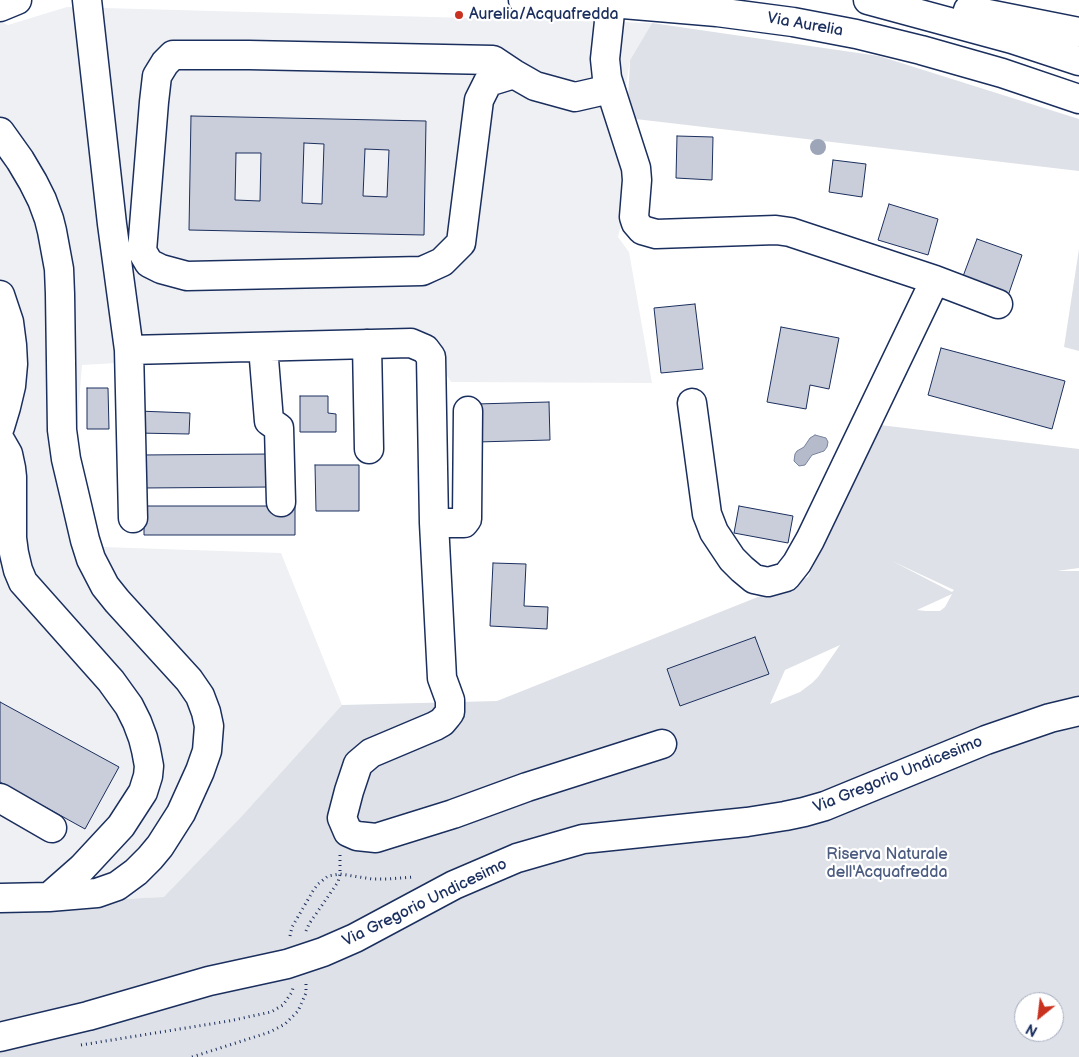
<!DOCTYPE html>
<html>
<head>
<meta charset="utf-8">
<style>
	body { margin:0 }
	#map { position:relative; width:1079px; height:1057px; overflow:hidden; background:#fff; font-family:"Balsamiq Sans",sans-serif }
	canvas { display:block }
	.north { position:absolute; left:1014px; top:992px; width:50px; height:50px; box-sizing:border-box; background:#fff; border:1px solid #a4acbf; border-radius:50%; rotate:209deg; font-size:14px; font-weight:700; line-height:20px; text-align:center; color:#1b2f5e }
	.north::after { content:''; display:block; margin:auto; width:18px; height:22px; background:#c8321e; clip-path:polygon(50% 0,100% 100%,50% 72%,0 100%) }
</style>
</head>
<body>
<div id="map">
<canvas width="1079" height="1057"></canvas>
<div class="north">N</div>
</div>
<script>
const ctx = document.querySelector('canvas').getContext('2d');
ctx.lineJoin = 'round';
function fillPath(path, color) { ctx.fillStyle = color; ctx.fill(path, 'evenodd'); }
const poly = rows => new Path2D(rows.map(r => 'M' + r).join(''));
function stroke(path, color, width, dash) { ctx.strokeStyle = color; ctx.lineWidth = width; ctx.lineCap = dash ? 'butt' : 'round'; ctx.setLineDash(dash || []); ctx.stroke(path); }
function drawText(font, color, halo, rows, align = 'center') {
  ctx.font = font + ' "Balsamiq Sans",sans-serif'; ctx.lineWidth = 4.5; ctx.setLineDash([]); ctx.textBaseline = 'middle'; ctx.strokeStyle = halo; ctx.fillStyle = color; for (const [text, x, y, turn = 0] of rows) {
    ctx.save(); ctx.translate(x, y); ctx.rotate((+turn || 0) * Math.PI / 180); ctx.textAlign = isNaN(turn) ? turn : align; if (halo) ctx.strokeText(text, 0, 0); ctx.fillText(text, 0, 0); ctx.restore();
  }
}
fillPath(poly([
	[67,7,652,23,630,60,621,121,627,199,618,237,629,252,652,383,451,382,428,345,82,365,76,440,103,547,281,553,342,705,169,897,0,904,0,21,8,25]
]), '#eff0f4');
fillPath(poly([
	[652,23,879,56,1079,119,1079,171,627,118,630,60],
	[1079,249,1079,351,1064,347],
	[880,425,1079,449,1079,568,1057,571,1079,571,1079,1057,0,1057,0,905,164,897,241,817,342,705,497,701,808,577],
	[892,561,954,590,952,592],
	[952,594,945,607,940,611,926,611,917,610],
	[840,645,818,677,812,683,800,692,770,704,785,670],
	[1024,1002,1054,1002,1054,1032,1024,1032]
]), '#dee1e7');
const water = poly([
	[815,435,826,438,828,442,827,447,824,451,812,455,805,465,799,466,794,461,795,454,797,451,804,447,810,438,815,435]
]);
fillPath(water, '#b5bbca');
stroke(water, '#77839f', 1);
const building = poly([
	[191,116,426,121,424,235,189,230,191,116],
	[304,143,324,144,322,204,302,203,304,143],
	[365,149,389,150,387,197,363,196,365,149],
	[236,153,261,153,260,201,235,200,236,153],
	[677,136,713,137,712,180,676,178,677,136],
	[833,160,866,164,862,197,829,192,833,160],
	[889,204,938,219,928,255,878,240,889,204],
	[977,239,1022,255,1008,296,962,279,977,239],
	[695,304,703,369,661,373,654,308,695,304],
	[781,327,839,338,829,389,810,385,806,409,767,402,781,327],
	[941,348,1065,381,1052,429,928,395,941,348],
	[87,388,108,388,109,429,87,429,87,388],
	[300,396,328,396,328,413,336,414,336,432,300,432,300,396],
	[549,402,550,440,477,442,476,404,549,402],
	[138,411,190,413,189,434,137,433,138,411],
	[273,454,273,487,142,488,141,455,273,454],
	[315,465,359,465,359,511,316,511,315,465],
	[144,506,295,506,295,535,144,535,144,506],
	[739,506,793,516,788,543,734,533,739,506],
	[493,563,526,564,524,606,548,607,547,629,490,626,493,563],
	[755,637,769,674,680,706,667,669,755,637],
	[0,702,119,767,85,829,0,782,0,702]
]);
fillPath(building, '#caceda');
stroke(building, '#1b2f5e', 1);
const minor = poly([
	[87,0,112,224,129,350,411,343,425,349,431,357,434,523,442,678,450,700,450,712,447,716,442,722,435,726,371,753,358,764,349,791,342,818,348,832,357,836,376,838,453,814,527,787,662,744],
	[611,3,605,59,607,78,636,168,637,180,634,217,636,223,642,230,656,234,776,230,790,232,935,280,998,304],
	[0,7,17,0],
	[514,74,488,82,479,100,461,243,442,262,431,267,422,271,187,276,161,269,149,263,142,251,154,102,157,76,165,63,173,55,249,55,493,60,514,74,535,86,575,97,610,89],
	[0,132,20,160,33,182,42,200,49,219,52,231,59,269,60,294,62,430,66,459,75,497,85,540,91,559,105,586,117,601,189,680,200,696,206,712,209,726,207,751,200,771,181,813,160,846,150,858,136,872,117,886,97,893,49,897,0,898],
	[0,295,9,322,12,345,13,364,11,386,6,407,0,427],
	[367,344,369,449],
	[263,347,269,421,279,428,281,502],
	[129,350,133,518],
	[692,403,707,514,714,532,732,559,742,569,754,579,768,582,786,577,797,563,810,540,935,280],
	[0,440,8,454,11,468,12,477,12,538,14,553,18,570,23,582,111,681,129,706,137,722,143,738,146,750,149,766,148,776,143,792,121,826,82,868,49,897],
	[434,523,464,523,467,519,468,411],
	[0,798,52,828],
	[0,1037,88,1016,209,981,287,964,323,952,355,938,454,885,517,858,583,839,747,822,785,816,804,812,825,806,986,740,1050,718,1079,711]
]);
const highway = poly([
	[523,0,611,3,717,12,793,22,856,34,921,50,1002,73,1079,99],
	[868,0,1012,39,1079,61],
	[968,10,1079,32]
]);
stroke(minor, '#1b2f5e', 31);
stroke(highway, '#1b2f5e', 31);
stroke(poly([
	[306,931,309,924,338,882,340,874,340,854],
	[290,936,292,927,313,891,318,884,328,876,340,874,372,879,388,879,413,877],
	[81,1045,229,1021,271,1012,283,1005,292,992,293,988],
	[192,1057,270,1032,285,1024,298,1011,306,993,306,983]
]), '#1b2f5e', 3, [1, 4]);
stroke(minor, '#fff', 28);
stroke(highway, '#fff', 28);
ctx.fillStyle = '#9da5b9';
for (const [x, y] of [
	[818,147]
]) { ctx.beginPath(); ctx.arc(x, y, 8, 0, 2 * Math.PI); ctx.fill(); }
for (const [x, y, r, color] of [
	[459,15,5,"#c8321e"]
]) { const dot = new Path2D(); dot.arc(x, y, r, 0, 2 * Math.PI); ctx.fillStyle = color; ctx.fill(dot); stroke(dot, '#fff', 2); }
drawText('16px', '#1b2f5e', '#fff', [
	["Aurelia/Acquafredda",469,15]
], 'left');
drawText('16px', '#1b2f5e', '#fff', [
	["Via Aurelia",805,25,10],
	["Via Gregorio Undicesimo",898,775,-22],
	["Via Gregorio Undicesimo",425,903,-26]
]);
drawText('16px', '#4c5c80', '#fff', [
	["Riserva Naturale",887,855],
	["dell'Acquafredda",887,873]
]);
</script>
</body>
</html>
